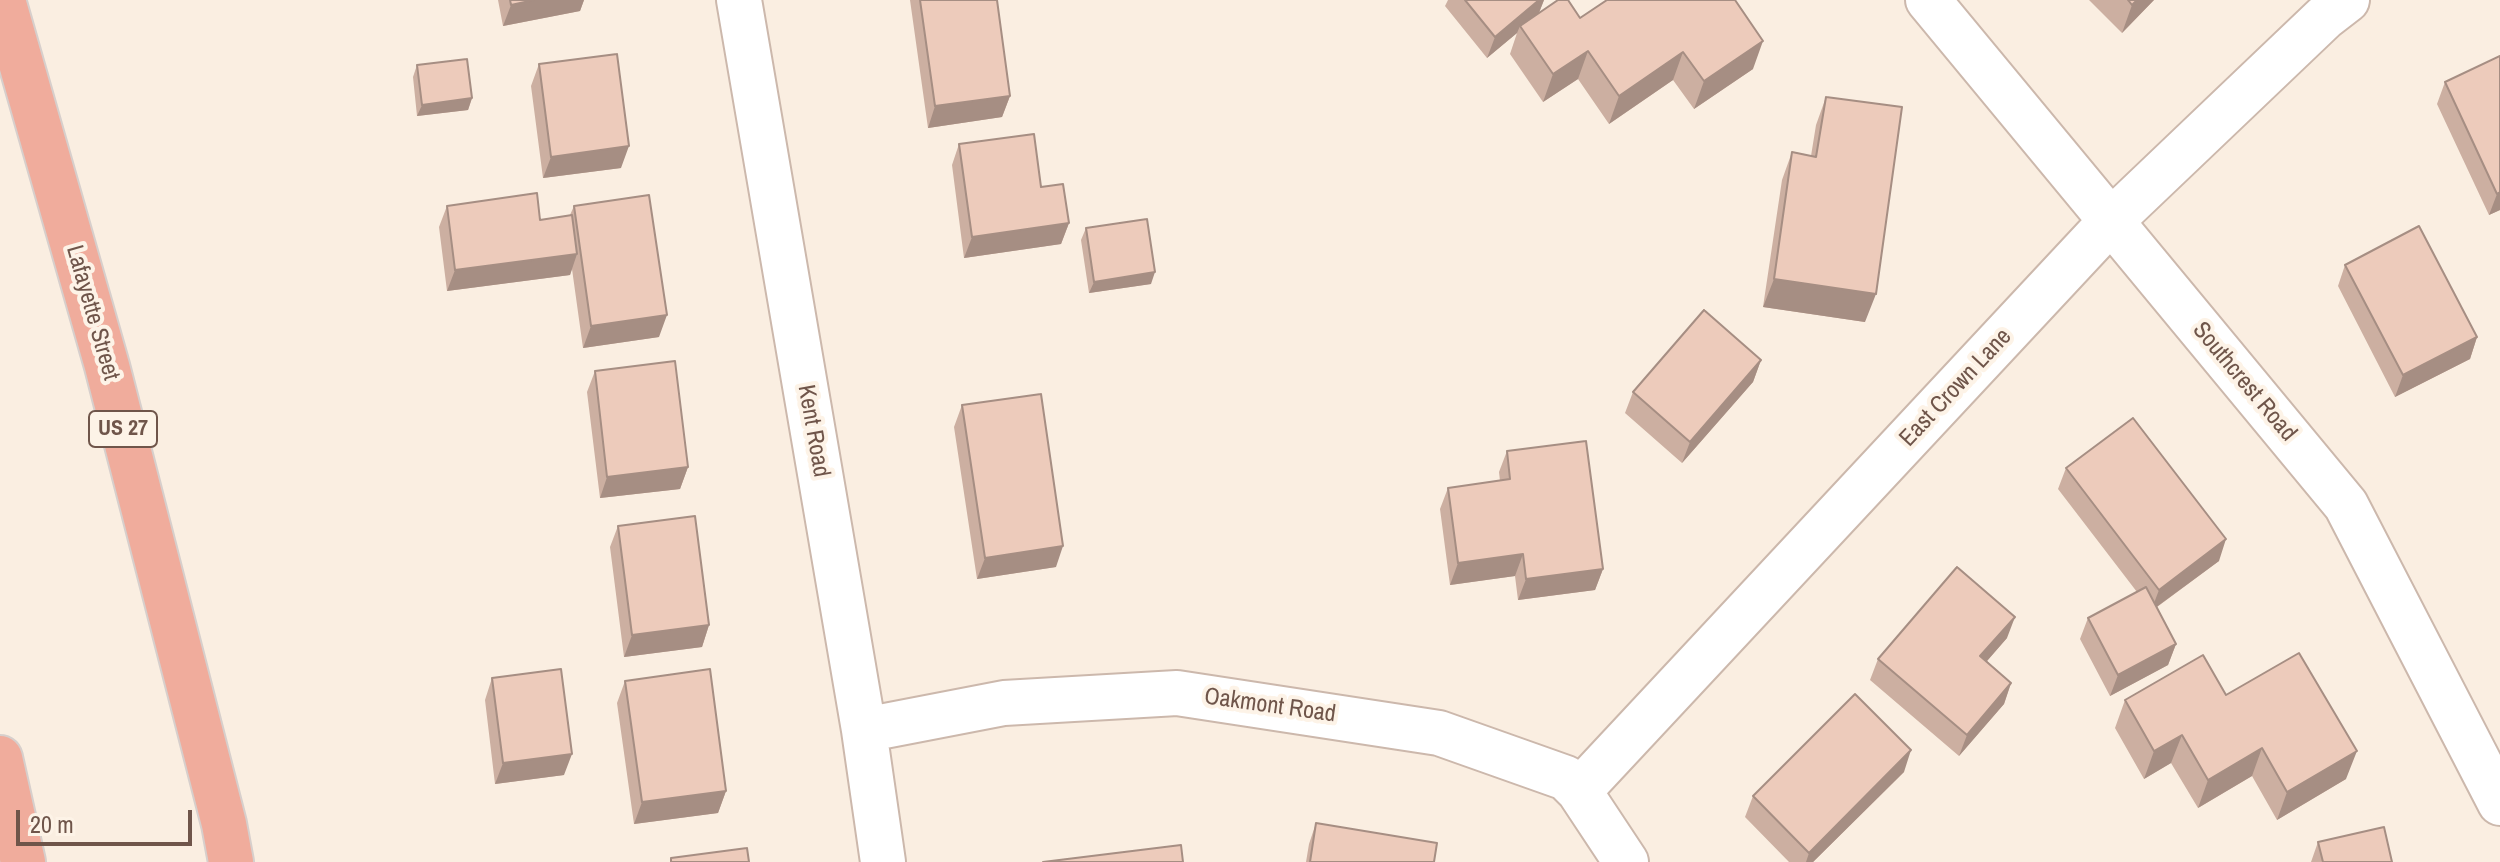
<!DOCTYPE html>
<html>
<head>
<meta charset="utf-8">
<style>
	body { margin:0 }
	#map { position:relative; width:2500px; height:862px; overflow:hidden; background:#faeee1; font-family:"Archivo Narrow",sans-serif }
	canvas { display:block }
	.scale { position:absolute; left:16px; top:810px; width:176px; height:36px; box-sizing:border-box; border:4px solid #6f554a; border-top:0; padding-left:10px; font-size:24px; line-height:28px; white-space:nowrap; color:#6f554a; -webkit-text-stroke:6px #fdf3e7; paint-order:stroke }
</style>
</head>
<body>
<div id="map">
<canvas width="2500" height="862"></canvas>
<div class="scale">20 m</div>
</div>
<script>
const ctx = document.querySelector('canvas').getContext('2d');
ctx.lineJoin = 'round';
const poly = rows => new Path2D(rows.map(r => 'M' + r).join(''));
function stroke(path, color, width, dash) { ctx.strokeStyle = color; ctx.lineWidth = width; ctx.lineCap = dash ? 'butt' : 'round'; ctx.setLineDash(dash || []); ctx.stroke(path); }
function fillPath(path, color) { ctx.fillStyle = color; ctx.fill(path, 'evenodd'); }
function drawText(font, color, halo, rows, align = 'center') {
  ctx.font = font + ' "Archivo Narrow",sans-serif'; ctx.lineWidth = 8; ctx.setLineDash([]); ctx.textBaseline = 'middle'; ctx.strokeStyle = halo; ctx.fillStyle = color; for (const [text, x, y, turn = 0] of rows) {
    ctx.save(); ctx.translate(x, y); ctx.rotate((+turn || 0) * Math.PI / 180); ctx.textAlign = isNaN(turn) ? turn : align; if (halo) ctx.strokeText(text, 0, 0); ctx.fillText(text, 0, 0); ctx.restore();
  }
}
const street = poly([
	[739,0,864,730,883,862],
	[1928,0,2346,505,2500,803],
	[864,730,1004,703,1177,693,1439,733,1566,778,1579,791,1626,862],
	[1579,791,2111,221,2325,17,2347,0]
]);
const highway = poly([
	[3,0,107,366,224,824,231,862],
	[0,758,23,862]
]);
stroke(street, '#ccb8ac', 48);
stroke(highway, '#d7cfcc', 48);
stroke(street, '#fff', 44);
stroke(highway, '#f0ac9c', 44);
fillPath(poly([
	[498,0,584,0,580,11,503,26],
	[910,0,997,0,1010,96,1002,117,928,128],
	[1448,0,1544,0,1539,13,1580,18,1753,69,1694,109,1673,80,1609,124,1578,79,1543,102,1510,54,1517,33,1487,58,1445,6],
	[2089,0,2154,0,2122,33],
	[2500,56,2500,210,2489,215,2437,104,2445,82],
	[539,64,621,168,543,178,531,86],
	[417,65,472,98,468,110,417,116,413,77],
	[1826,97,1865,322,1763,307,1782,180,1792,152,1811,156,1816,125],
	[959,144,1041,187,1069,223,1061,244,964,258,952,165],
	[447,206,540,220,570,215,574,206,659,337,583,348,572,269,570,275,447,291,439,227],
	[1086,228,1151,284,1089,293,1081,240],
	[2345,265,2477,337,2470,359,2395,397,2338,286],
	[1761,360,1753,382,1682,463,1625,413,1633,392],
	[595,371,688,467,680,489,600,498,587,392],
	[962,405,1056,567,977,579,954,427],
	[1507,451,1603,569,1595,590,1518,600,1515,576,1450,585,1440,509,1448,488,1500,481,1499,472],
	[2066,468,2219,561,2157,607,2176,644,2168,665,2110,696,2080,639,2088,618,2137,592,2058,489],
	[618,526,709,625,702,647,624,657,610,547],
	[2007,638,1987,661,2011,683,2004,704,1959,756,1870,680,1878,659],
	[492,678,564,775,495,784,485,700],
	[625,681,726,791,718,813,634,824,617,703],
	[2226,695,2346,779,2277,820,2252,776,2198,808,2171,763,2144,779,2115,728,2125,700],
	[1904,772,1813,862,1789,862,1745,817,1753,796],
	[1316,823,1434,862,1306,862,1309,844],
	[2318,842,2392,862,2311,862]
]), '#ccafa1');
fillPath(poly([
	[534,0,584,0,580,11,503,26,511,5],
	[1539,0,1544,0,1538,15,1520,26,1517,33,1487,58,1495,37],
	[2137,0,2154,0,2122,33,2132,5],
	[1763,41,1753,69,1694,109,1704,81],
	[1588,51,1578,79,1543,102,1553,74],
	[1683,52,1673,80,1609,124,1619,96],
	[1010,96,1002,117,928,128,935,106],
	[472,98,468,110,417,116,422,105],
	[629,146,621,168,543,178,551,157],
	[2500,192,2500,210,2489,215,2497,194],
	[1069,223,1061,244,964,258,972,237],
	[577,254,570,275,447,291,455,270],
	[1155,272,1151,284,1089,293,1094,282],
	[1774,279,1876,294,1865,322,1763,307],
	[667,315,659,337,583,348,591,326],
	[2477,337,2470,359,2395,397,2403,375],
	[1761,360,1753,382,1682,463,1690,442],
	[688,467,680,489,600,498,607,477],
	[2226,539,2219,561,2151,611,2159,590],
	[1063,546,1056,567,977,579,985,558],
	[1523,554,1515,576,1450,585,1458,563],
	[1603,569,1595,590,1518,600,1526,579],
	[2015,617,2007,638,1973,677,1980,656],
	[709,625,702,647,624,657,632,635],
	[2176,644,2168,665,2110,696,2118,675],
	[2011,683,2004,704,1959,756,1967,735],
	[2182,735,2171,763,2144,779,2154,751],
	[2262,748,2252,776,2198,808,2208,780],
	[1911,750,1904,772,1813,862,1806,862,1809,853],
	[2357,751,2346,779,2277,820,2287,792],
	[572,754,564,775,495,784,503,763],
	[726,791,718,813,634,824,642,802]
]), '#a68e83');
const building = poly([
	[510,0,534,0,511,5,510,0],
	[920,0,997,0,1010,96,935,106,920,0],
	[1465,0,1539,0,1495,37,1465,0],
	[1558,0,1568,0,1580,18,1607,0,1735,0,1763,41,1704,81,1683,52,1619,96,1588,51,1553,74,1520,26,1558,0],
	[2128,0,2137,0,2132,5,2128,0],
	[617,54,629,146,551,157,539,64,617,54],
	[2500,56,2500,192,2497,194,2445,82,2500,56],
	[467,59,472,98,422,105,417,65,467,59],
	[1826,97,1902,107,1876,294,1774,279,1792,152,1816,157,1826,97],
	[1034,134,1041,187,1063,184,1069,223,972,237,959,144,1034,134],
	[537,193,540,220,572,215,577,254,455,270,447,206,537,193],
	[649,195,667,315,591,326,574,206,649,195],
	[1147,219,1155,272,1094,282,1086,228,1147,219],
	[2419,226,2477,337,2403,375,2345,265,2419,226],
	[1704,310,1761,360,1690,442,1633,392,1704,310],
	[675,361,688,467,607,477,595,371,675,361],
	[1041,394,1063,546,985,558,962,405,1041,394],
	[2133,418,2226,539,2159,590,2066,468,2133,418],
	[1586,441,1603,569,1526,579,1523,554,1458,563,1448,488,1510,479,1507,451,1586,441],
	[695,516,709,625,632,635,618,526,695,516],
	[1957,567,2015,617,1980,656,2011,683,1967,735,1878,659,1957,567],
	[2146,587,2176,644,2118,675,2088,618,2146,587],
	[2299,653,2357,751,2287,792,2262,748,2208,780,2182,735,2154,751,2125,700,2203,655,2226,695,2299,653],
	[561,669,572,754,503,763,492,678,561,669],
	[710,669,726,791,642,802,625,681,710,669],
	[1855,694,1911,750,1809,853,1753,796,1855,694],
	[1316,823,1437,843,1434,862,1310,862,1316,823],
	[2384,827,2392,862,2323,862,2318,842,2384,827],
	[1181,845,1183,862,1043,862,1181,845],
	[747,848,749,862,671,862,671,858,747,848]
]);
fillPath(building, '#edcbbb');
stroke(building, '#a68e83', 2);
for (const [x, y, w] of [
	[123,429,68]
]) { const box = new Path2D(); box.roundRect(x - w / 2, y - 18, w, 36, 6); ctx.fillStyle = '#fdf3e7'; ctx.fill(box); stroke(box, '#6f554a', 2); }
drawText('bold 22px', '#6f554a', null, [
	["US 27",123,429]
]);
drawText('24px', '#6f554a', '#fdf3e7', [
	["Lafayette Street",92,313,74],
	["Southcrest Road",2244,382,50],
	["East Crown Lane",1956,388,-47],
	["Kent Road",813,431,80],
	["Oakmont Road",1270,706,8]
]);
</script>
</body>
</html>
